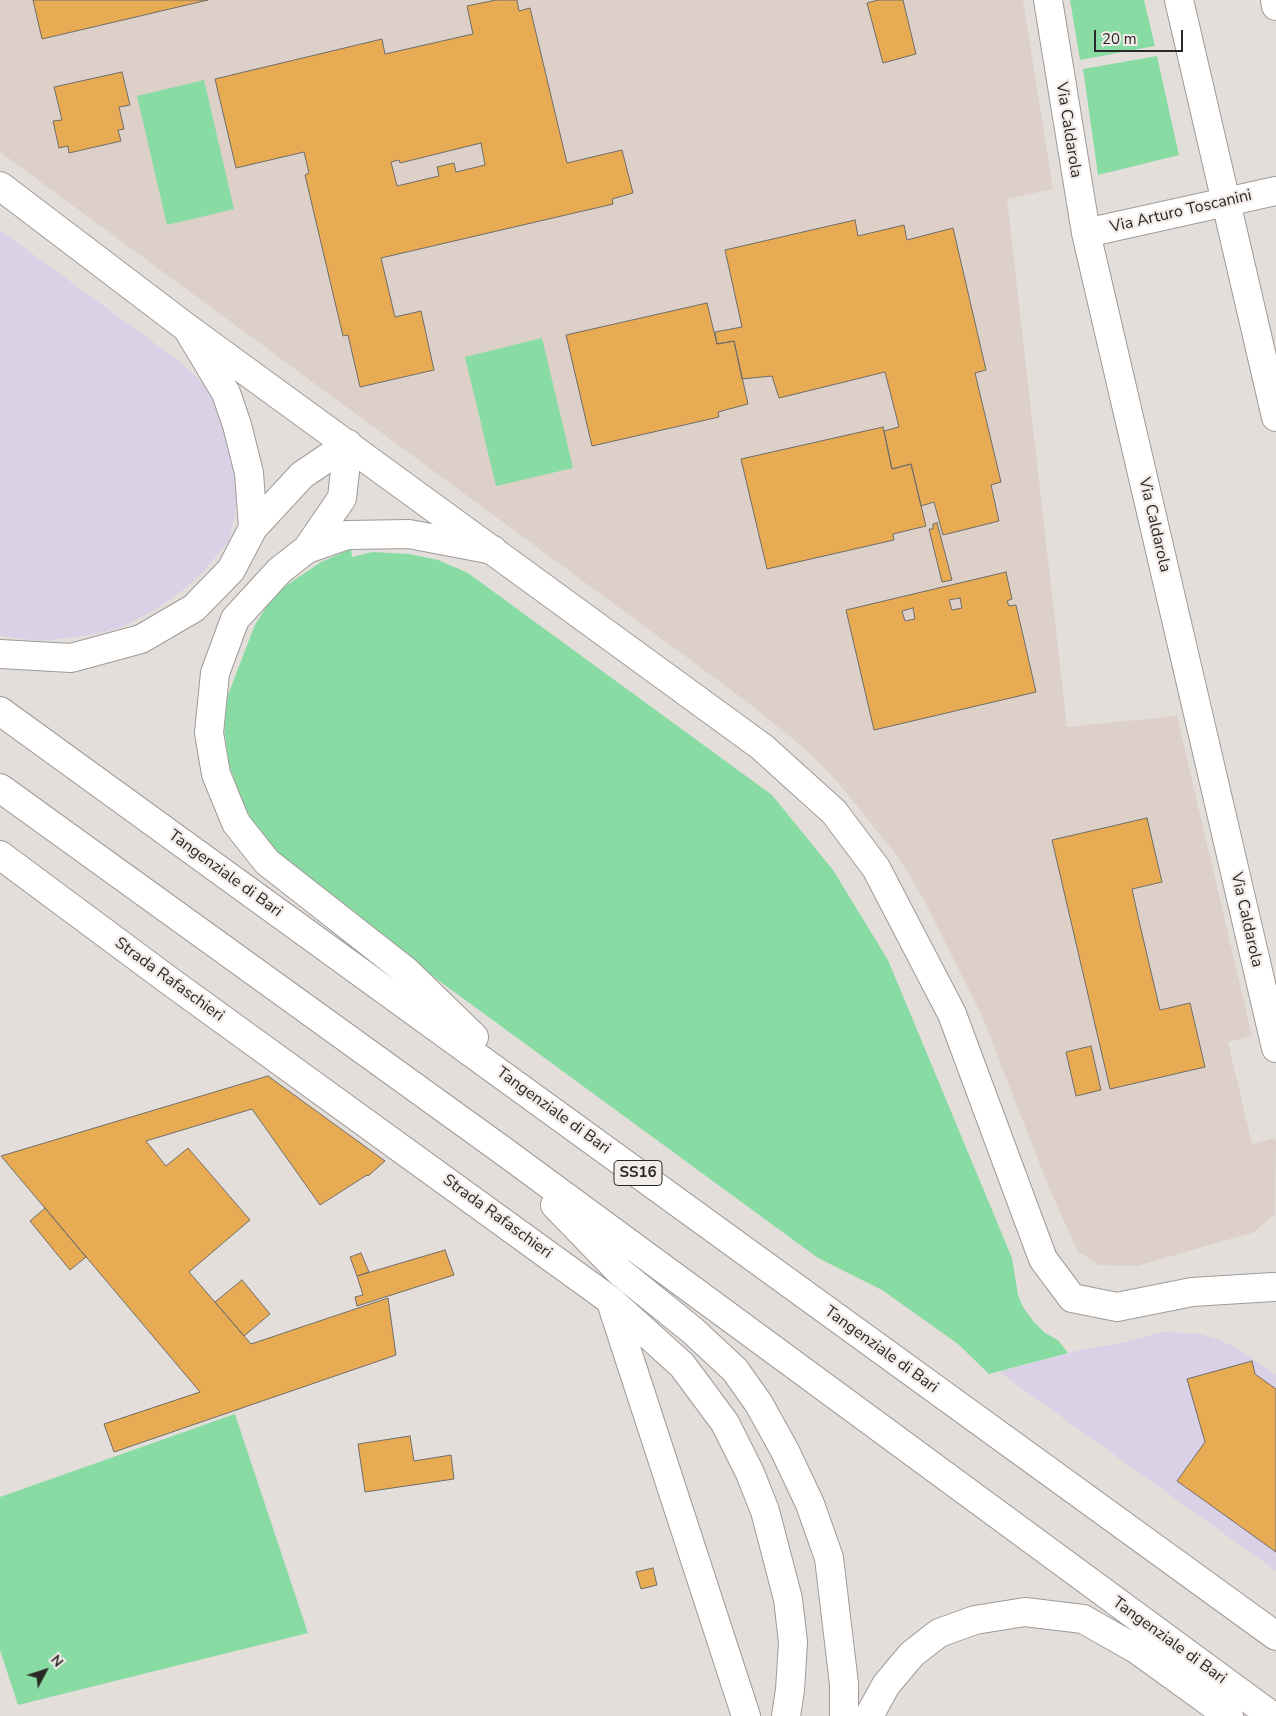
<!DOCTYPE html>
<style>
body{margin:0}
#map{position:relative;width:1276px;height:1716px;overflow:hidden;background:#e4dedb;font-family:"Nunito Sans",sans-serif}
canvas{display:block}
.north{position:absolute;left:20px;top:1646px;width:50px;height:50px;-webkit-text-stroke:4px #f2ebe8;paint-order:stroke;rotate:50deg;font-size:14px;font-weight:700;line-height:20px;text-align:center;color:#2a2827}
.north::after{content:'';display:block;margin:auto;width:18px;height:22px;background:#2a2827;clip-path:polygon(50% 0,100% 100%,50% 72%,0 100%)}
.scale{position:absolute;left:1094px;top:30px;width:89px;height:22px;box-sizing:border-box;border:2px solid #2a2827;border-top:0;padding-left:6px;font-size:15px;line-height:18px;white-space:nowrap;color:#2a2827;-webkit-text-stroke:4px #f2ebe8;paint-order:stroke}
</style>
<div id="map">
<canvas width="1276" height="1716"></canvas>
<div class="north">N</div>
<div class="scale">20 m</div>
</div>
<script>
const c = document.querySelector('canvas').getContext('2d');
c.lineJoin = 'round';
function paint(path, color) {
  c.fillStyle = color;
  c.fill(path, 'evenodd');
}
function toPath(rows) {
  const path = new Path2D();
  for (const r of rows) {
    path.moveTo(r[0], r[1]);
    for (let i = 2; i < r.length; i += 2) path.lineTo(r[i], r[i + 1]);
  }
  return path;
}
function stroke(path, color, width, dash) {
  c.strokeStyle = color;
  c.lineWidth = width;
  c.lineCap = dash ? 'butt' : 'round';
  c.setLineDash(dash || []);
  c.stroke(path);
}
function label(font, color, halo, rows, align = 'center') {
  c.font = font + ' "Nunito Sans",sans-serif';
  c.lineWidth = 4.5;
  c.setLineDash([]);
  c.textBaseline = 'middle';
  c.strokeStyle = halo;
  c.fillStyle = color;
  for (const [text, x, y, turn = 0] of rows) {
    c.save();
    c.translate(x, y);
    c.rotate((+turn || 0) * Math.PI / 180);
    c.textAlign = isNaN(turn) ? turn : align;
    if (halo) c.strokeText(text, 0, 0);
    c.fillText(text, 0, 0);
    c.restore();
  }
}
paint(toPath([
 [0,230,179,361,198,378,212,397,231,441,238,488,235,515,229,541,204,571,186,588,159,607,122,627,93,635,40,641,0,636],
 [1161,1332,1201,1334,1222,1341,1239,1349,1276,1375,1276,1571,999,1372,1084,1349,1127,1342]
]), '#dbd1e6');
paint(toPath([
 [0,0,1023,0,1053,189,1007,199,1067,727,1177,716,1252,1036,1228,1042,1252,1144,1275,1138,1276,1142,1275,1214,1254,1232,1137,1266,1100,1265,1078,1252,1049,1188,982,1016,923,898,898,857,836,780,804,748,746,701,0,152]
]), '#dcd0c9');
paint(toPath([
 [1070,0,1144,0,1155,46,1080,60],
 [1157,56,1179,155,1098,175,1083,69],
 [204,80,234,209,167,225,137,96],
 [542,338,573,468,496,486,465,357],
 [351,549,352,557,372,552,409,554,438,560,468,573,772,795,833,870,888,960,1012,1258,1018,1295,1023,1307,1034,1322,1045,1333,1058,1340,1068,1353,989,1374,958,1344,882,1290,818,1258,304,882,276,854,256,828,240,797,229,764,224,728,228,695,254,627,274,594,321,562],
 [235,1414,308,1633,18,1705,0,1650,0,1497]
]), '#88dca3');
const building = toPath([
 [33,0,208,0,42,39,33,0],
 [496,0,517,0,519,11,530,8,567,163,622,150,633,193,612,199,613,204,381,258,395,317,421,311,434,370,360,387,348,335,343,336,305,175,309,173,304,152,236,168,215,79,382,39,385,54,473,34,467,6,496,0],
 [481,143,485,165,456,172,454,163,437,167,439,176,397,186,391,162,399,160,400,163,481,143],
 [878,0,903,0,916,54,883,63,867,3,878,0],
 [122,72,130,105,119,107,124,129,118,130,121,141,69,153,68,146,59,148,53,121,62,120,54,87,122,72],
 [855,220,858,236,904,225,907,240,953,228,986,370,975,373,1001,482,991,485,999,521,943,535,934,502,921,506,911,464,892,469,884,431,899,427,885,372,779,398,772,376,742,379,734,341,717,344,715,332,742,327,725,250,855,220],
 [707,303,717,344,734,341,748,404,718,412,719,417,592,446,566,335,707,303],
 [883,427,892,469,911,464,926,526,893,534,894,540,767,569,741,459,883,427],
 [937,523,952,580,942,582,929,529,933,529,933,524,937,523],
 [1006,572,1012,599,1007,601,1009,606,1016,605,1036,692,874,730,846,610,1006,572],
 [960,598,962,608,952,610,949,600,960,598],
 [913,608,915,619,905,621,902,611,913,608],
 [1147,818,1162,882,1132,889,1139,921,1160,1010,1190,1003,1205,1067,1110,1089,1052,840,1147,818],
 [1091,1046,1101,1090,1076,1096,1066,1052,1091,1046],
 [268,1076,385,1161,368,1176,367,1175,320,1205,252,1109,146,1141,166,1166,188,1148,250,1220,189,1272,251,1344,388,1298,396,1355,114,1452,104,1424,200,1392,1,1156,268,1076],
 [45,1208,86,1257,70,1270,30,1221,45,1208],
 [445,1250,454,1275,357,1306,355,1297,363,1295,357,1276,445,1250],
 [361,1253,369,1272,357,1276,350,1257,361,1253],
 [242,1280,270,1314,244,1336,215,1302,242,1280],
 [1252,1361,1255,1374,1276,1389,1276,1552,1177,1481,1205,1442,1187,1379,1252,1361],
 [410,1436,414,1461,451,1455,454,1479,365,1492,358,1444,410,1436],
 [653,1568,657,1585,641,1589,636,1572,653,1568]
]);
paint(building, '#e7ab54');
stroke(building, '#706d69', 1);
const minor = toPath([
 [1048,0,1086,233,1276,1048],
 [1179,0,1276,417],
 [1275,0,1276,6],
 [0,186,187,328,762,747,834,812,876,868,952,1014,1043,1259,1072,1298,1117,1307,1192,1292,1273,1287],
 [1086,233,1276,191],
 [0,855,171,982,610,1300,682,1365,725,1423,750,1473,765,1511,788,1599,793,1642,790,1690,786,1716],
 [611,1302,746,1716]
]);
const highway = toPath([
 [253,528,302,475,348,444],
 [307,549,342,498,348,444],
 [0,654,71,658,141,639,194,608,231,570,253,528,249,473,237,425,226,393,187,328],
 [0,711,1276,1636],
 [0,788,502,1150,1272,1716],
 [474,1037,406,971,267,862,236,823,216,774,209,733,215,673,235,619,280,570,307,549,347,535,409,534,493,550],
 [555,1205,620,1272,692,1330,735,1370,759,1404,785,1451,810,1504,829,1558,844,1684,844,1716],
 [869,1716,886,1685,912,1654,939,1633,975,1620,1025,1612,1083,1619,1136,1649,1229,1716]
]);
stroke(minor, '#9f9a97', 30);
stroke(highway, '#9f9a97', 30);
stroke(minor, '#fff', 28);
stroke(highway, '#fff', 28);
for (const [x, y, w] of [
 [638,1173,48]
]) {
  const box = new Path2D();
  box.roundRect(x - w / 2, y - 12.5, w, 25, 4);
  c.fillStyle = '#f2ebe8';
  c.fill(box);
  stroke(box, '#2a2827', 1);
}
label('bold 15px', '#2a2827', null, [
 ["SS16",638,1173]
]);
label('16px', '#2a2827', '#f2ebe8', [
 ["Via Caldarola",1068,130,81],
 ["Via Arturo Toscanini",1181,212,-13],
 ["Via Caldarola",1154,525,77],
 ["Tangenziale di Bari",225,874,36],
 ["Via Caldarola",1246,920,77],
 ["Strada Rafaschieri",169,980,36],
 ["Tangenziale di Bari",553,1111,36],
 ["Strada Rafaschieri",497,1217,36],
 ["Tangenziale di Bari",881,1350,36],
 ["Tangenziale di Bari",1169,1641,36]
]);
</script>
